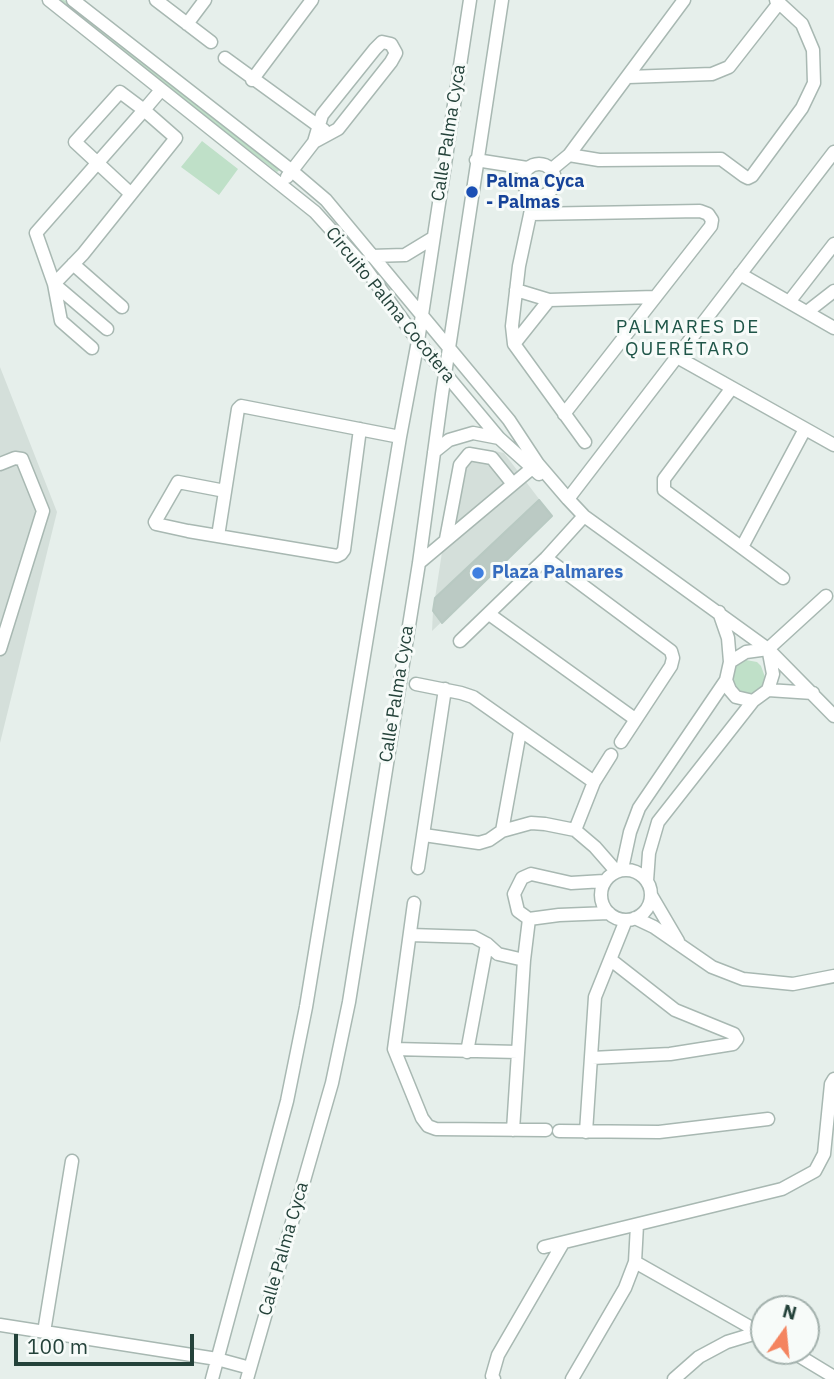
<!DOCTYPE html>
<meta charset="utf-8">
<style>
body{margin:0}
#map{position:relative;width:834px;height:1379px;overflow:hidden;background:#e6efeb;font-family:"IBM Plex Sans",sans-serif}
canvas{display:block}
.north{position:absolute;left:750px;top:1295px;width:70px;height:70px;box-sizing:border-box;background:#f7fbf9;border:2px solid #a3b1ad;border-radius:50%;rotate:15deg;font-size:19px;font-weight:700;line-height:28px;text-align:center;color:#24423a}
.north::after{content:'';display:block;margin:auto;width:24px;height:32px;background:#f4845f;clip-path:polygon(50% 0,100% 100%,50% 72%,0 100%)}
.scale{position:absolute;left:14px;top:1334px;width:180px;height:32px;box-sizing:border-box;border:4px solid #24423a;border-top:0;padding-left:9px;font-size:21px;line-height:24px;white-space:nowrap;color:#24423a;-webkit-text-stroke:5px #f7fbf9;paint-order:stroke}
</style>
<div id="map">
<canvas width="834" height="1379"></canvas>
<div class="north">N</div>
<div class="scale">100 m</div>
</div>
<script>
const c = document.querySelector('canvas').getContext('2d');
c.lineJoin = 'round';
function paint(path, color) {
  c.fillStyle = color;
  c.fill(path, 'evenodd');
}
function toPath(rows) {
  const path = new Path2D();
  for (const r of rows) {
    if (r.length === 3) {
      path.moveTo(r[0] + r[2], r[1]);
      path.arc(r[0], r[1], r[2], 0, 2 * Math.PI);
      continue;
    }
    path.moveTo(r[0], r[1]);
    for (let i = 2; i < r.length; i += 2) path.lineTo(r[i], r[i + 1]);
  }
  return path;
}
function stroke(path, color, width, dash) {
  c.strokeStyle = color;
  c.lineWidth = width;
  c.lineCap = dash ? 'butt' : 'round';
  c.setLineDash(dash || []);
  c.stroke(path);
}
function label(font, color, halo, rows, align = 'center') {
  c.font = font + ' "IBM Plex Sans",sans-serif';
  c.lineWidth = 6;
  c.setLineDash([]);
  c.textBaseline = 'middle';
  c.strokeStyle = halo;
  c.fillStyle = color;
  for (const [text, x, y, turn = 0] of rows) {
    c.save();
    c.translate(x, y);
    c.rotate((+turn || 0) * Math.PI / 180);
    c.textAlign = isNaN(turn) ? turn : align;
    if (halo) c.strokeText(text, 0, 0);
    c.fillText(text, 0, 0);
    c.restore();
  }
}
paint(toPath([
 [0,367,57,512,0,743],
 [477,450,490,450,504,453,552,516,432,631,433,611,453,480]
]), '#d4dfda');
paint(toPath([
 [55,0,64,0,282,168,277,172],
 [202,141,238,169,219,195,181,167],
 [746,660,757,662,761,666,765,677,761,688,751,695,739,694,731,679,733,669,736,664]
]), '#bfe0c8');
const building = toPath([
 [539,500,552,516,442,623,433,611,435,598,539,500]
]);
paint(building, '#bbcac4');
stroke(building, '#b8c9c2', 2);
const minor = toPath([
 [49,0,315,212,363,265,418,341,499,438,539,474],
 [73,0,292,171,326,200,509,420,538,464,568,499,584,516,768,649,834,716],
 [156,0,211,42],
 [187,24,205,0],
 [225,58,324,130],
 [628,77,712,74,729,67,779,3],
 [252,80,312,0],
 [144,110,176,138,83,254,54,284,36,233,144,110],
 [569,155,599,160,721,159,744,176,748,178,752,176,802,108,814,83,813,50,802,24,776,0],
 [476,160,527,168],
 [539,180,16],
 [552,169,569,155,684,0],
 [287,177,314,142,322,115,375,49,382,42,391,44,396,53,391,62,338,129,314,142],
 [131,194,75,142,120,92,144,110,161,90],
 [534,196,519,266,512,326,514,344,585,442],
 [530,214,700,211,708,214,712,220,711,226,564,414],
 [371,256,405,255,433,238],
 [73,264,122,307],
 [740,274,834,328],
 [516,290,549,300,655,297],
 [789,302,834,244],
 [807,312,834,291],
 [514,344,549,300],
 [92,348,61,321,54,284,107,329],
 [677,357,834,445],
 [731,389,664,479,664,490,783,578],
 [434,452,449,440,473,433,499,438],
 [0,464,15,458,22,459,43,511,0,649],
 [225,491,178,482,155,522,156,524,188,531,337,556,341,554,344,550,360,429],
 [568,499,834,152],
 [218,536,238,409,241,406,400,437],
 [446,539,460,465,469,454,492,458,513,484],
 [742,547,805,429],
 [546,558,671,651,673,658,671,666,621,742],
 [419,563,537,464],
 [489,614,635,719],
 [460,641,546,558,584,516],
 [768,649,826,596],
 [730,662,746,652,768,649],
 [726,680,730,690,736,697,753,701],
 [416,684,461,693,473,697,594,782],
 [768,690,773,674,769,653],
 [575,830,594,782,611,755],
 [502,831,520,732],
 [424,835,479,843,489,840,502,831,531,823,545,824,575,830,595,847,616,871],
 [418,868,445,689],
 [622,869,630,832,639,808,726,680,730,662,728,638,719,612],
 [626,895,25],
 [604,881,571,883,531,874,522,878,514,894,518,911,529,919,559,915,609,913],
 [647,881,649,853,658,822,753,701,768,690,813,693],
 [651,895,678,941],
 [414,903,394,1049,422,1118,428,1126,436,1129,546,1130],
 [635,918,654,927,712,967,743,979,793,984,834,976],
 [410,935,474,937,487,944,498,954,524,960],
 [394,1049,518,1052],
 [467,1052,487,944],
 [592,1058,670,1054,733,1044,737,1039,734,1034,675,1010,611,960],
 [513,1130,524,960,529,919],
 [559,1131,659,1132,768,1119],
 [586,1132,595,997,626,920],
 [544,1247,782,1189,815,1171,824,1154,831,1084,834,1079],
 [635,1262,764,1335],
 [0,1325,217,1359,250,1368],
 [44,1332,72,1161],
 [791,1351,834,1377],
 [212,1379,287,1101,306,1007,400,437,418,341,470,0],
 [247,1379,332,1083,349,1002,419,563,442,394,502,0],
 [494,1379,492,1376,498,1355,563,1243],
 [572,1379,625,1288,635,1262,637,1225],
 [674,1379,699,1357,727,1342,760,1332]
]);
stroke(minor, '#a8b8b2', 15);
stroke(minor, '#fff', 12);
for (const [x, y, r, color] of [
 [472,192,7,"#1a4fb4"],
 [478,573,7,"#3f7fe0"]
]) {
  const dot = new Path2D();
  dot.arc(x, y, r, 0, 2 * Math.PI);
  c.fillStyle = color;
  c.fill(dot);
  stroke(dot, '#f7fbf9', 2.5);
}
label('18px', '#24423a', '#f7fbf9', [
 ["Calle Palma Cyca",449,133,-81],
 ["Circuito Palma Cocotera",390,305,51],
 ["Calle Palma Cyca",397,694,-81],
 ["Calle Palma Cyca",284,1249,-74]
]);
label('bold 18px', '#164399', '#f7fbf9', [
 ["Palma Cyca",486,182],
 ["- Palmas",486,203]
], 'left');
label('bold 18px', '#366cbe', '#f7fbf9', [
 ["Plaza Palmares",492,573]
], 'left');
c.letterSpacing = '2px';
label('19px', '#1f5548', '#f7fbf9', [
 ["PALMARES DE",688,328],
 ["QUERÉTARO",688,350]
]);
c.letterSpacing = '0px';
</script>
